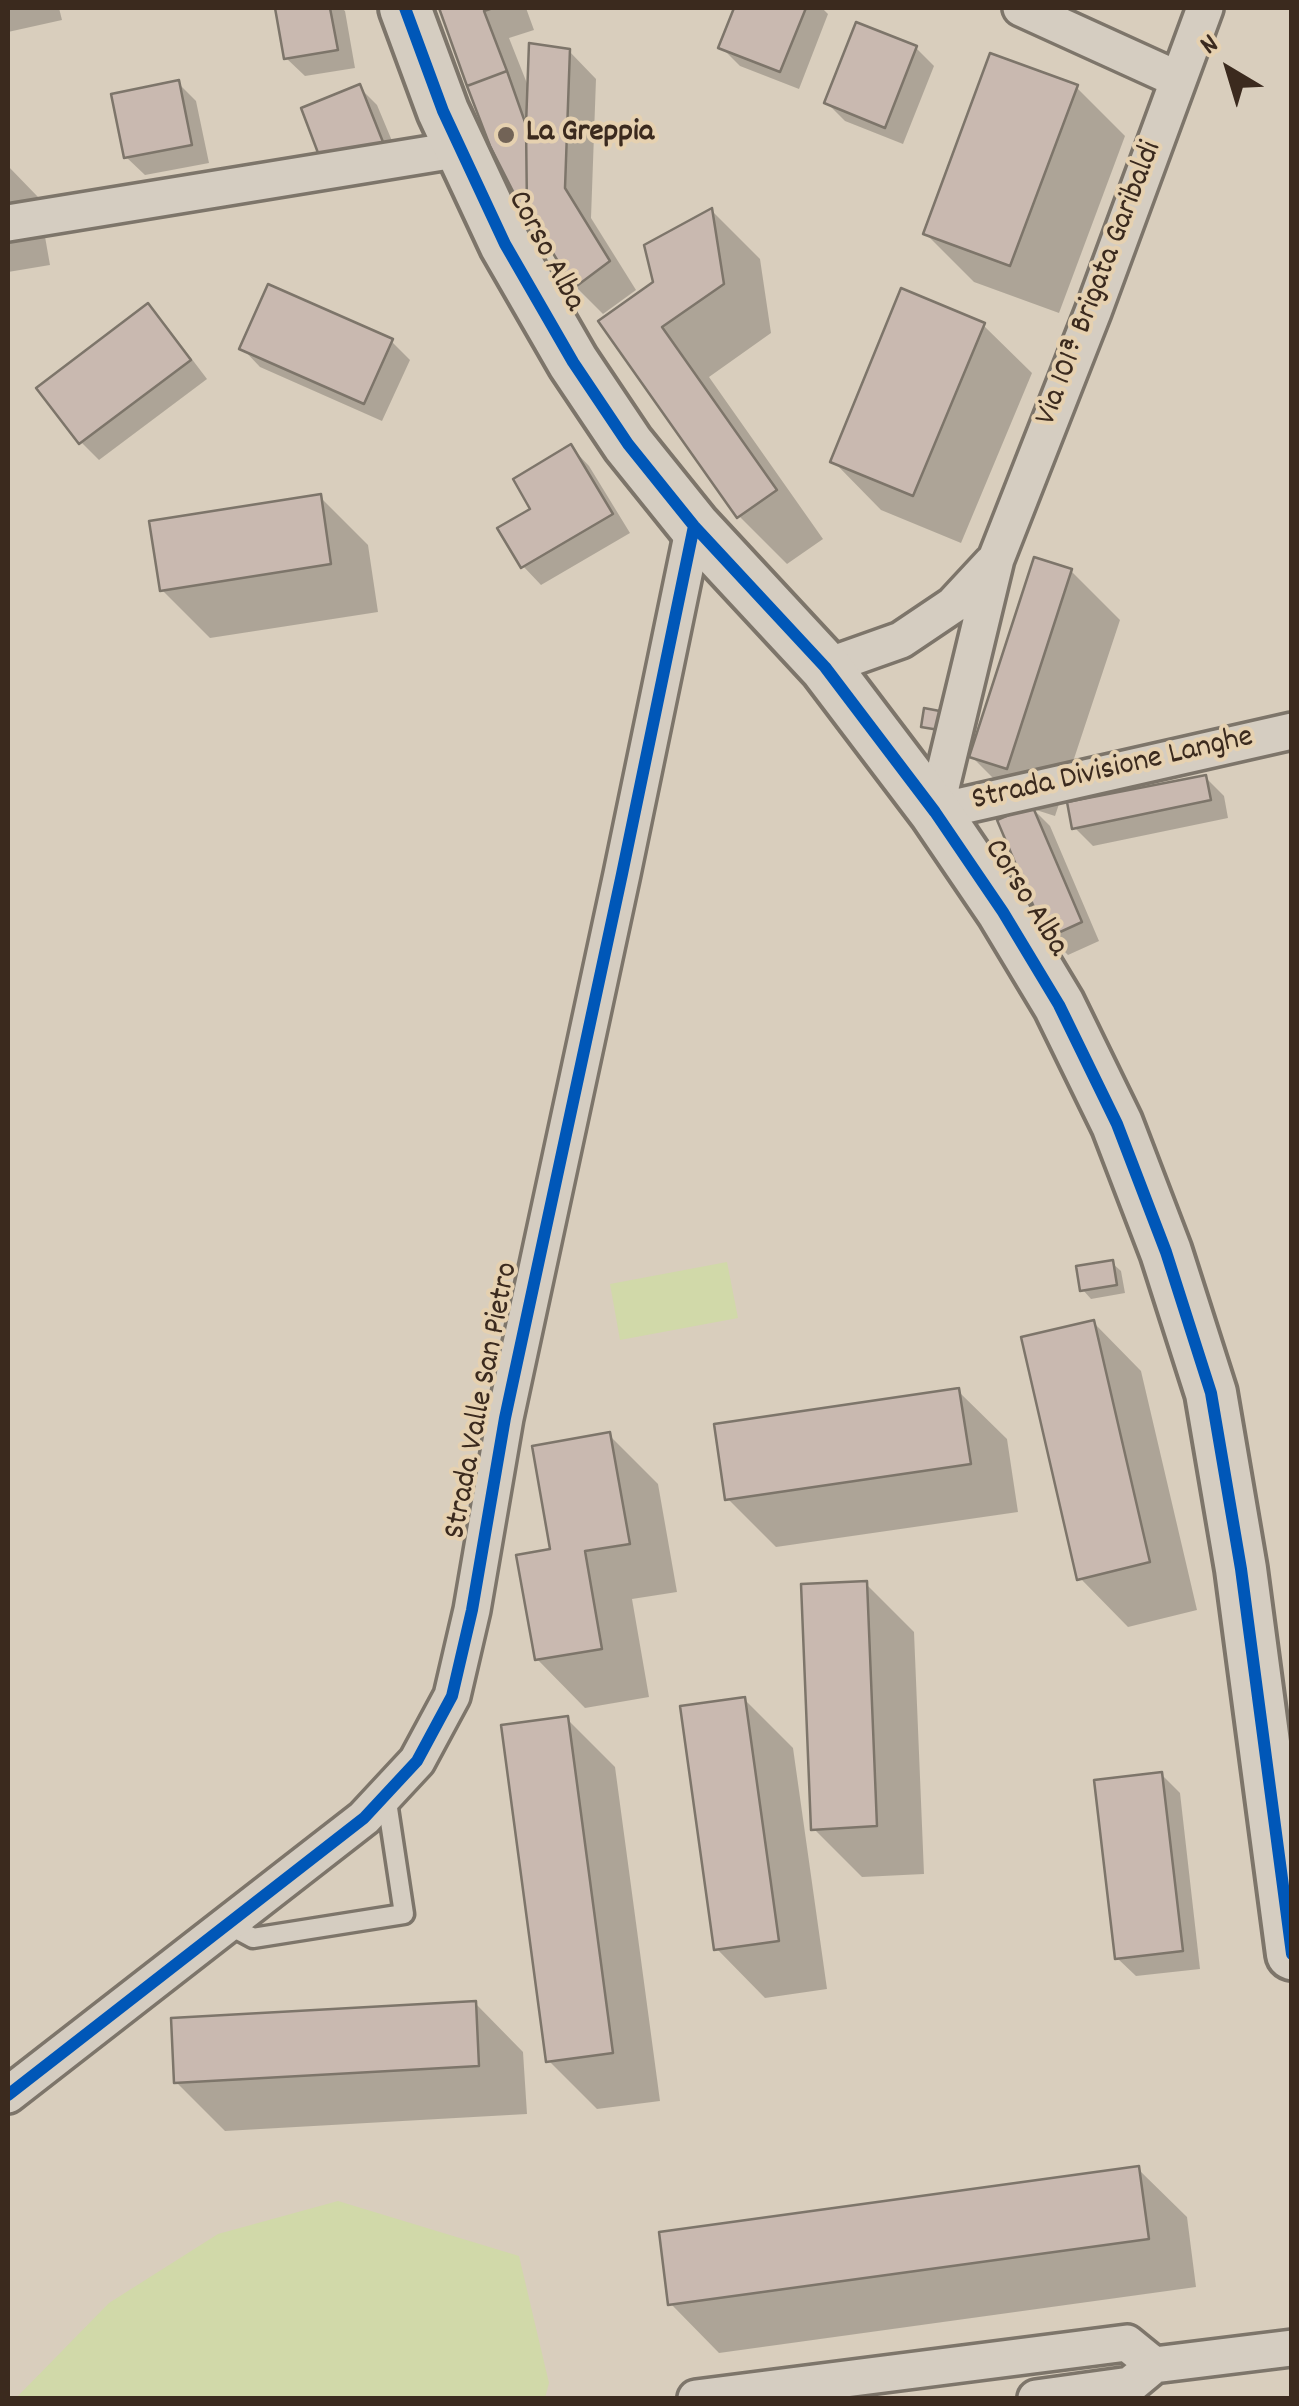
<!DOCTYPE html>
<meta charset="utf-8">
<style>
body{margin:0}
#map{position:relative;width:1299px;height:2406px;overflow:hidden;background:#d9cebd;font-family:Dekko,sans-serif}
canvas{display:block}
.frame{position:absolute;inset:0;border:10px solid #3b2a1e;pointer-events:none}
.north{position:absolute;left:1179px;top:20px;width:100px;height:100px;-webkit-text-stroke:8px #e6d1b0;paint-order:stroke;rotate:322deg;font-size:28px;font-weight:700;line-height:40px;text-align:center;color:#3b2a1e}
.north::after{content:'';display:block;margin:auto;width:35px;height:45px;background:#3b2a1e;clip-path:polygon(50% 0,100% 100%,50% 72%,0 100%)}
</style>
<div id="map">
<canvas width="1299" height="2406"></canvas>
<div class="frame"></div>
<div class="north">N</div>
</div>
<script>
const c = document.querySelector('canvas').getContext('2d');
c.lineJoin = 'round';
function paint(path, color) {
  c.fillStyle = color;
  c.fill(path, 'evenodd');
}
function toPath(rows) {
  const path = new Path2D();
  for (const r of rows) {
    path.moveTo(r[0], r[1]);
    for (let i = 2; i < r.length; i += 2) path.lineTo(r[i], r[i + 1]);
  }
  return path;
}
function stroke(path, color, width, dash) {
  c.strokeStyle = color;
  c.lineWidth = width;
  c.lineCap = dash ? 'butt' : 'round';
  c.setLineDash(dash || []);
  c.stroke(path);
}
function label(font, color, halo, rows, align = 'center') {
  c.font = font + ' Dekko,sans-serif';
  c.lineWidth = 8;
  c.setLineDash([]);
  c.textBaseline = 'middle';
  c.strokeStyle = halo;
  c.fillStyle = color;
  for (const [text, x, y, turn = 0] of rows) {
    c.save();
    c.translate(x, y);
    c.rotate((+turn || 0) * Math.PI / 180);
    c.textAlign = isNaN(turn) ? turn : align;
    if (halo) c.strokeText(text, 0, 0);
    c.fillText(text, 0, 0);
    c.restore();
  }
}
paint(toPath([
 [727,1262,738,1318,620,1340,610,1284],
 [338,2201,519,2256,549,2383,545,2398,16,2398,109,2303,218,2234]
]), '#d1d9a9');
paint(toPath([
 [8,8,59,8,62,20,8,32],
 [277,8,341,8,345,11,355,68,305,76,286,58],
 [442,8,526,8,534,30,509,38,530,91,569,51,596,79,591,218,636,290,603,314,576,287,537,222,525,210,469,86],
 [737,8,822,8,828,14,799,89,740,66,721,47],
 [916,48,934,66,903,144,845,121,827,103],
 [178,83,196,101,209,163,145,175,126,157],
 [359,87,377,105,400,160,344,183],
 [1077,88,1125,136,1059,313,974,282,925,233],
 [8,166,38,197,50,265,8,272],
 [712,211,760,259,771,333,709,377,823,539,787,564,739,516,602,321,656,283],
 [148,306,166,325,207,379,99,460,81,442],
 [983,325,1032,373,961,543,881,510,833,461],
 [391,341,410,360,382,421,260,367,242,348],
 [571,447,589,466,630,533,541,585,523,566,534,510],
 [320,497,368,545,378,612,210,638,162,590],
 [1071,571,1120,620,1055,816,1033,809,1050,826,1099,941,1068,955,1049,936,1030,808,1020,805,972,757],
 [1205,777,1224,796,1228,818,1093,846,1075,828],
 [1112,1263,1121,1271,1125,1293,1091,1299,1083,1290],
 [1093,1322,1141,1371,1197,1610,1128,1627,1080,1578],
 [958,1391,1007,1439,1018,1512,776,1547,728,1499],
 [609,1435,658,1484,677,1592,632,1599,649,1697,585,1708,537,1659,553,1551],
 [866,1584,914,1632,924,1874,862,1877,813,1828],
 [744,1699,793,1748,827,1989,765,1998,717,1949],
 [567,1719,615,1767,660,2101,597,2109,549,2061],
 [1161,1774,1180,1793,1200,1969,1136,1976,1117,1958],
 [475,2003,523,2052,527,2114,225,2131,176,2082],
 [1138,2169,1187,2217,1196,2287,719,2353,671,2304]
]), '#0003');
const building = toPath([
 [275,8,330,8,338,50,284,59,275,8],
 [439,8,493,8,484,11,507,71,467,86,439,8],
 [734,8,806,8,780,72,718,48,734,8],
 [856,22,917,46,885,128,824,103,856,22],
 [529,43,570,49,565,188,610,261,574,288,527,210,526,125,529,43],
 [990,53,1078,85,1010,266,923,234,990,53],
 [507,71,526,125,527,210,523,211,490,146,467,86,507,71],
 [179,80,192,145,124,158,111,94,179,80],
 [360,84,383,142,323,166,301,108,360,84],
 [712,208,724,284,662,327,777,490,737,518,598,321,653,282,644,245,712,208],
 [268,284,393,339,364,404,239,349,268,284],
 [901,288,985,323,913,496,830,462,901,288],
 [148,303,191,360,79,444,36,388,148,303],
 [571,444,613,514,521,568,497,528,530,509,513,479,571,444],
 [321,494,331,564,160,591,149,521,321,494],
 [1034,557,1072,569,1007,769,969,757,1034,557],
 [924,708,945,712,939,730,921,727,924,708],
 [1206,775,1211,800,1072,829,1067,802,1206,775],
 [1032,805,1082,922,1047,938,997,820,1032,805],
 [1113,1260,1117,1285,1080,1291,1076,1266,1113,1260],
 [1094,1320,1150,1562,1077,1580,1021,1337,1094,1320],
 [959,1388,971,1464,725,1500,714,1424,959,1388],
 [610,1432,630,1544,585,1551,602,1649,535,1660,516,1555,550,1549,532,1446,610,1432],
 [867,1581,877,1826,811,1830,801,1584,867,1581],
 [745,1697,779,1941,714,1950,680,1706,745,1697],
 [568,1716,613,2053,546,2062,501,1725,568,1716],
 [1162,1772,1183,1951,1115,1959,1094,1780,1162,1772],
 [476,2001,479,2066,174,2083,171,2018,476,2001],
 [1139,2166,1149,2239,668,2305,659,2232,1139,2166]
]);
paint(building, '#c9b9b0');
stroke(building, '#7d756a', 2.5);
const lane = toPath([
 [227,1924,253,1938,404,1914,386,1795]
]);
const street = toPath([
 [1021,8,1177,79],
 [1205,8,1093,312,996,559,935,812,1292,731],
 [8,223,461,149],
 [825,667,901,640,953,605,992,563],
 [8,2095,364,1818,417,1761,452,1696,472,1610,505,1418,622,874,694,526],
 [696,2398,1127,2343,1154,2365],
 [1036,2398,1130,2385,1154,2365,1292,2348]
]);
const secondary = toPath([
 [405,8,443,111,505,244,573,362,628,444,694,526,825,667,935,812,1003,912,1059,1005,1117,1124,1166,1252,1211,1393,1241,1569,1292,1954]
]);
stroke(lane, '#7d756a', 25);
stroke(street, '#7d756a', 42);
stroke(secondary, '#7d756a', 58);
stroke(lane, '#d5cdc1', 18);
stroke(street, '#d5cdc1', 35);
stroke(secondary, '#d5cdc1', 50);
stroke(toPath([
 [405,8,443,111,505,244,573,362,628,444,694,526,825,667,935,812,1003,912,1059,1005,1117,1124,1166,1252,1211,1393,1241,1569,1292,1954],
 [8,2095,364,1818,417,1761,452,1696,472,1610,505,1418,622,874,694,526]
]), '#0057b8', 12);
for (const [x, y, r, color] of [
 [506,135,10,"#726356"]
]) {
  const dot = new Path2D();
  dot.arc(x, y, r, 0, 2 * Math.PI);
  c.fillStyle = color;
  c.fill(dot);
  stroke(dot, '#e6d1b0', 4);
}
label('bold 32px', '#3b2a1e', '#e6d1b0', [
 ["La Greppia",526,135]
], 'left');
label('32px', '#3b2a1e', '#e6d1b0', [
 ["Corso Alba",544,252,62],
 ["Via 101ª Brigata Garibaldi",1101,284,-69],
 ["Strada Divisione Langhe",1113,771,-13],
 ["Corso Alba",1024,899,58],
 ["Strada Valle San Pietro",484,1401,-79]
]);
</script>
